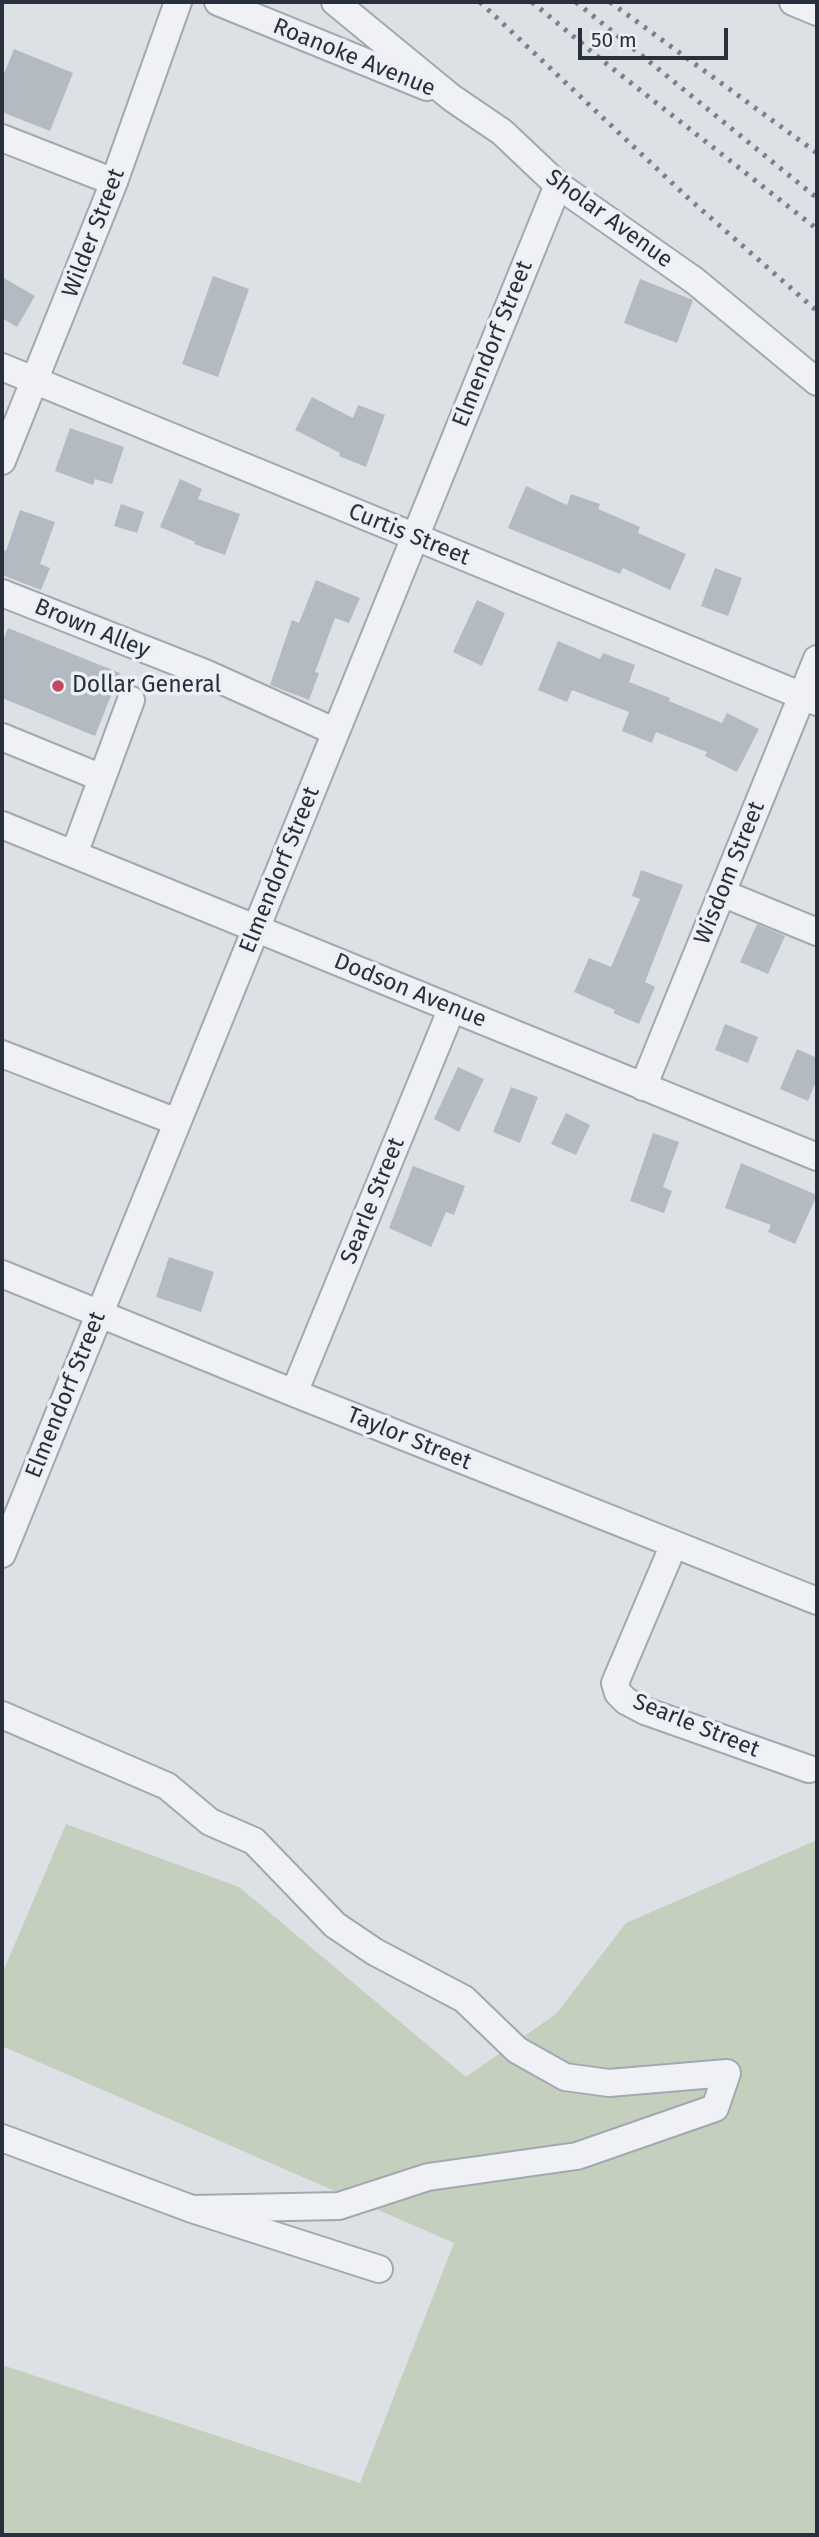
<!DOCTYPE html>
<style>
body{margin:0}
#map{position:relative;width:819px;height:2537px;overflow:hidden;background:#dde1e6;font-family:"Fira Sans",sans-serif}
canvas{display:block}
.frame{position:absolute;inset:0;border:4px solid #27303c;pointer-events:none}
.scale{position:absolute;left:578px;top:28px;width:150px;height:32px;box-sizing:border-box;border:4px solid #27303c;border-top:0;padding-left:9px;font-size:21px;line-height:24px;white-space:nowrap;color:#27303c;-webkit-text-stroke:5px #ecf0f4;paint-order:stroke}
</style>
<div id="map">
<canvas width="819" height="2537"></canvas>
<div class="frame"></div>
<div class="scale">50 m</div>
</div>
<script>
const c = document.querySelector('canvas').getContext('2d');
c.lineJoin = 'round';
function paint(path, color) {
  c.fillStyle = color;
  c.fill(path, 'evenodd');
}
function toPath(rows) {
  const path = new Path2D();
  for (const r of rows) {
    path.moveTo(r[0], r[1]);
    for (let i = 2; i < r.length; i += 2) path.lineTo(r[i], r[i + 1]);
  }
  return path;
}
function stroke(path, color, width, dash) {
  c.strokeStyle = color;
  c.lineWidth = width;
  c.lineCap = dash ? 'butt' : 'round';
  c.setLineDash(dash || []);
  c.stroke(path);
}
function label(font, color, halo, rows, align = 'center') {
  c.font = font + ' "Fira Sans",sans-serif';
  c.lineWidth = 7;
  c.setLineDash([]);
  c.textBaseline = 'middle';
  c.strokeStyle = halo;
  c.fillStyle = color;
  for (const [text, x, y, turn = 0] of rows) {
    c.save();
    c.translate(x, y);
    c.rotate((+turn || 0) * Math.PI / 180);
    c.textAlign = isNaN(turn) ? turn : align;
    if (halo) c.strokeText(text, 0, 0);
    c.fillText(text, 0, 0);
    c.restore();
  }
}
paint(toPath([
 [66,1824,239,1887,466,2077,556,2014,626,1923,817,1840,817,2535,2,2535,2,2365,360,2483,454,2243,2,2046,2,1974]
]), '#c4cfbe');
paint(toPath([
 [14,49,73,73,50,131,2,112,2,79],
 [213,276,249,289,218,377,182,364],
 [2,277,35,296,17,327,2,318],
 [640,279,693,300,677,343,624,323],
 [312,397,353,418,358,405,385,415,366,467,339,456,340,453,295,430],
 [70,428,124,447,112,484,95,479,93,485,55,471],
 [180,479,202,489,198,499,240,514,225,555,194,544,195,542,160,527],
 [526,486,567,505,571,494,600,504,598,509,640,527,638,533,686,554,670,590,623,568,620,574,508,528],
 [121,504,144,512,137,533,114,526],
 [20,510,55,522,40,564,50,568,41,590,2,575,2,549,6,551],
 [715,568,742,578,728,616,701,606],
 [316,580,360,598,349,623,335,618,315,672,319,673,309,700,270,685,292,620,299,623],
 [477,600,505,613,482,666,453,652],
 [8,628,120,673,95,736,2,698,2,643],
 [558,641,600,659,603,653,635,665,629,682,670,698,669,701,722,723,727,713,759,729,737,772,705,756,707,752,656,732,652,743,622,731,629,712,572,690,567,702,538,690],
 [641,870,683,885,645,982,655,987,639,1024,613,1013,615,1010,574,992,589,958,611,967,640,899,632,896],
 [757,924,785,936,768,974,740,962],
 [725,1024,758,1037,748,1063,715,1050],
 [797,1049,817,1058,817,1079,808,1101,780,1089],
 [458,1067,484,1079,459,1132,434,1119],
 [511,1087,538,1097,520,1143,493,1132],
 [566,1113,590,1125,576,1155,551,1144],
 [653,1133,679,1142,663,1187,672,1191,664,1213,630,1201],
 [741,1163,817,1195,795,1244,768,1232,771,1225,725,1208],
 [413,1166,465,1186,454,1215,446,1212,431,1247,389,1228],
 [169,1257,214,1272,201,1312,156,1297]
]), '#b4bac2');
const minor = toPath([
 [218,2,427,87],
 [335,2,452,98,502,132,558,185,695,281,817,382],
 [793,2,817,12],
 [2,138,114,182],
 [2,367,817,702],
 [2,461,114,182,178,2],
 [2,593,205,673,336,732],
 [2,737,102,778],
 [2,825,817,1157],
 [74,854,131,700],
 [722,893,817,932],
 [2,1054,177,1122],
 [643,1087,817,659],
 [2,1274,294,1393,817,1601],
 [294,1393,452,1008],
 [674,1544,615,1683,618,1693,626,1701,645,1711,809,1769],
 [2,1554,558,185],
 [2,1715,167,1786,210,1822,254,1841,335,1925,375,1952,464,1999,517,2050,565,2077,609,2083,727,2073,715,2108,577,2156,428,2177,339,2206,192,2209],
 [2,2138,192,2209,379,2269]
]);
stroke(minor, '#a3a8b0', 30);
stroke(minor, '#eff1f5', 26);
stroke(toPath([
 [480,2,687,197,817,311],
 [532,2,603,61,817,229],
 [576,2,817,198],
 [610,2,817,153]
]), '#77818f', 5, [3.5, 7]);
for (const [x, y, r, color] of [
 [58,686,7,"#c64661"]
]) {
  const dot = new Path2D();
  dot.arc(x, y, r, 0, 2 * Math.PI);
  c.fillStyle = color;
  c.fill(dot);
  stroke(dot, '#ecf0f4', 2.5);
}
label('23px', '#27303c', '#ecf0f4', [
 ["Roanoke Avenue",354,58,22],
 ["Sholar Avenue",609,219,36],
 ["Wilder Street",94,233,-69],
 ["Elmendorf Street",493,344,-68],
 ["Curtis Street",409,535,22],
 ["Brown Alley",92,629,22],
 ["Elmendorf Street",280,870,-68],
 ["Wisdom Street",730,873,-68],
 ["Dodson Avenue",410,991,22],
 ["Searle Street",373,1201,-68],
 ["Elmendorf Street",66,1395,-68],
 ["Taylor Street",409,1439,22],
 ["Searle Street",696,1726,22]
]);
label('23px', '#27303c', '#ecf0f4', [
 ["Dollar General",72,686]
], 'left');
</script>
